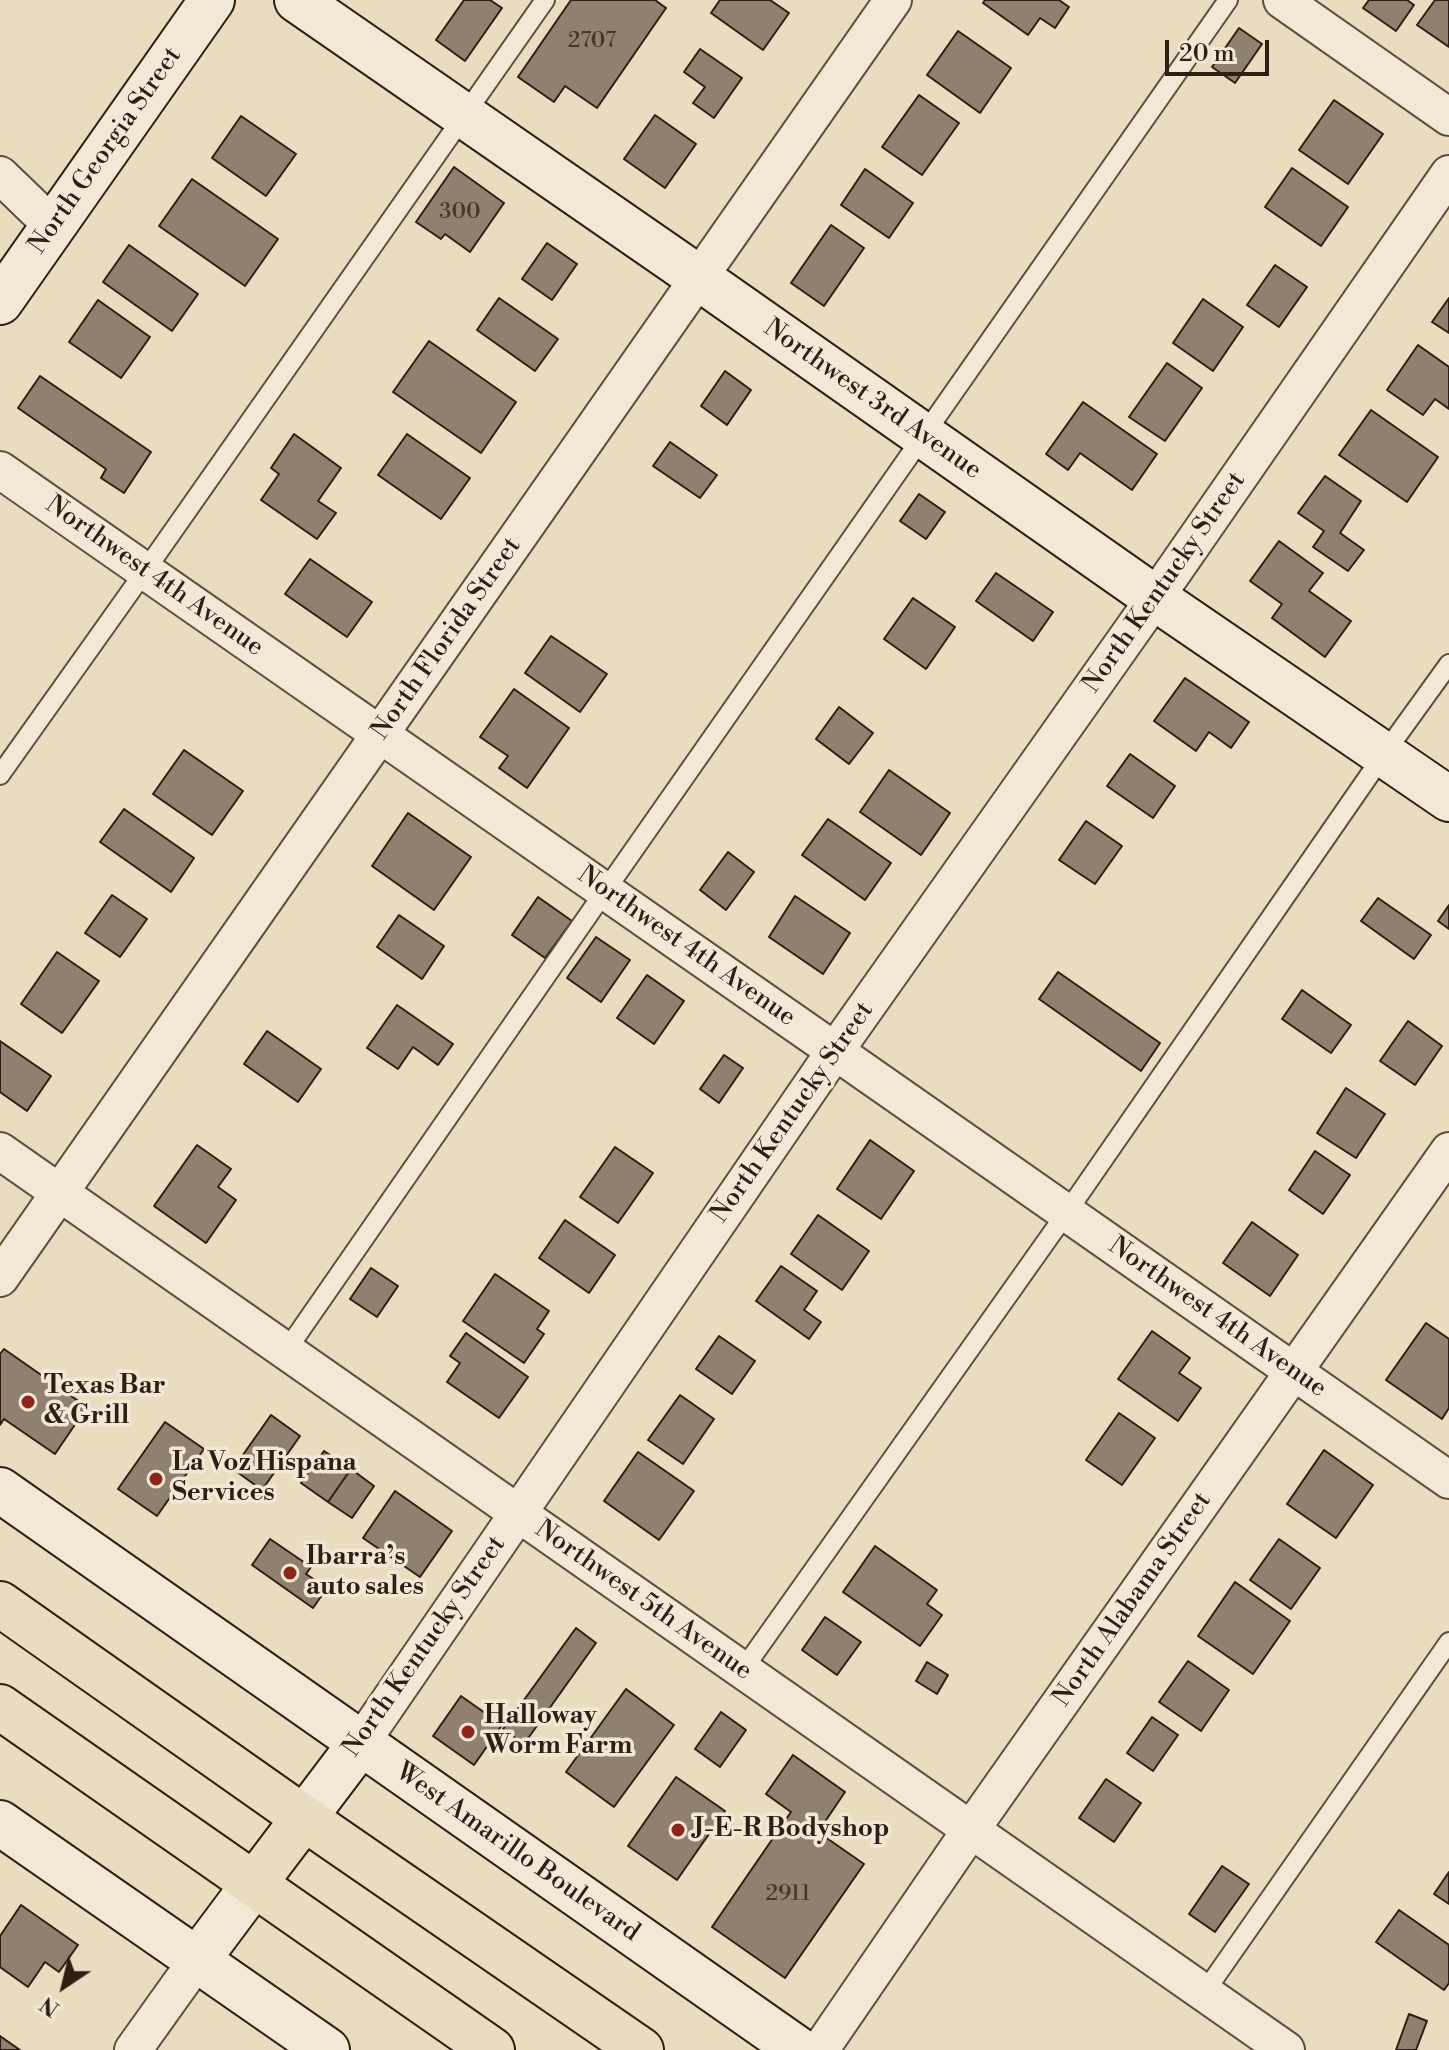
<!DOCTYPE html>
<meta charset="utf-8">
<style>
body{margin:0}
#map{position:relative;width:1449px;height:2050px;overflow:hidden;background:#e9dcbf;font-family:"Libre Bodoni",serif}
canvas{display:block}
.north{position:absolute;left:24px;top:1946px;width:80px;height:80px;-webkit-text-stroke:6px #f1e8d5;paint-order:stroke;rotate:215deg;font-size:22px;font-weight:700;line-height:32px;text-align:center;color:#2e1e14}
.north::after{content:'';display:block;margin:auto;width:28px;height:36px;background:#2e1e14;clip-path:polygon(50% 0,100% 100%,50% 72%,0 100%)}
.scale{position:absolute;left:1165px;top:40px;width:104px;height:36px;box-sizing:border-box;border:4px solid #2e1e14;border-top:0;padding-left:10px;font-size:24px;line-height:28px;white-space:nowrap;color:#2e1e14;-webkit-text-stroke:6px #f1e8d5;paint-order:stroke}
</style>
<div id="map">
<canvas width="1449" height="2050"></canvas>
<div class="north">N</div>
<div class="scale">20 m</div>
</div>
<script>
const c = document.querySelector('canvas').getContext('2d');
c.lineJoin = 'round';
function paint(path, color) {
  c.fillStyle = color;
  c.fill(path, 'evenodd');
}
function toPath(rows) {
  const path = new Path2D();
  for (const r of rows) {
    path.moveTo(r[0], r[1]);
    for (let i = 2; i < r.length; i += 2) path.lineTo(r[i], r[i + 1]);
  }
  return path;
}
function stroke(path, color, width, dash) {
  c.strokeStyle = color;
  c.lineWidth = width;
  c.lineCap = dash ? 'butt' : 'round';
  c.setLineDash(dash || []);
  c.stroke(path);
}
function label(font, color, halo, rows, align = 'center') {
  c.font = font + ' "Libre Bodoni",serif';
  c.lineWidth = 7;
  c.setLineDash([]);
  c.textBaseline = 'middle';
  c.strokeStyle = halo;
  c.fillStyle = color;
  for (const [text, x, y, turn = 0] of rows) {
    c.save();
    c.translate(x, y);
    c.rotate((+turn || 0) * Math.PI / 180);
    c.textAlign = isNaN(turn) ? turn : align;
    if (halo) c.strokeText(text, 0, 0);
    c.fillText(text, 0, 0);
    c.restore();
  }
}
const building = toPath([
 [464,0,490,0,502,8,465,61,436,40,464,0],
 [571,0,655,0,666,8,597,108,565,86,554,102,518,77,571,0],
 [720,0,770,0,789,13,763,50,711,13,720,0],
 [985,0,1059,0,1069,7,1055,28,1040,18,1028,35,983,3,985,0],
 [1369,0,1407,0,1414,5,1396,31,1363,8,1369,0],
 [1435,0,1449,0,1449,47,1417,25,1435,0],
 [1239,28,1262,44,1235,83,1212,67,1239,28],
 [958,31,1011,68,980,113,927,75,958,31],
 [700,49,742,78,714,118,693,103,705,87,684,72,700,49],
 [919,95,959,123,922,175,882,147,919,95],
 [1334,100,1383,134,1348,184,1299,150,1334,100],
 [655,115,696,144,665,188,624,159,655,115],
 [241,116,296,154,266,196,212,158,241,116],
 [454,167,504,203,470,252,445,234,441,239,416,222,454,167],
 [1292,168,1348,207,1321,246,1265,207,1292,168],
 [865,169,913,203,889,238,841,205,865,169],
 [192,179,278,239,245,286,159,226,192,179],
 [831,225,864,248,824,306,791,283,831,225],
 [547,243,577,264,552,300,522,279,547,243],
 [129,245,198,294,172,331,103,282,129,245],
 [1275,265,1307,287,1279,327,1247,305,1275,265],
 [499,298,558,339,535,371,477,330,499,298],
 [1449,298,1449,333,1432,322,1449,298],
 [1203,299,1243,327,1213,371,1173,343,1203,299],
 [98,300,150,337,121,378,69,342,98,300],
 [429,341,516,402,481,453,393,392,429,341],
 [1418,345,1449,367,1449,409,1435,399,1423,415,1387,390,1418,345],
 [1167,363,1202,388,1165,441,1129,417,1167,363],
 [725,371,751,390,727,425,701,406,725,371],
 [40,376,151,452,124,493,101,478,106,469,18,408,40,376],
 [1083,402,1157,454,1132,490,1080,453,1068,470,1046,454,1083,402],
 [1371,410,1438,457,1407,502,1339,455,1371,410],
 [294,434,341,468,318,501,336,513,317,539,261,500,279,474,271,468,294,434],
 [407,434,470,478,441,519,378,475,407,434],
 [670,442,717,475,700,498,653,466,670,442],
 [1325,476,1361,501,1340,533,1364,550,1348,571,1313,547,1324,531,1298,513,1325,476],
 [919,494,945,512,926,539,900,521,919,494],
 [1279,541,1323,573,1309,591,1351,621,1325,657,1272,618,1282,604,1250,581,1279,541],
 [310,559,372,602,347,637,285,594,310,559],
 [996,573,1053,612,1033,641,976,601,996,573],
 [913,598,955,627,926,669,884,639,913,598],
 [551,636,607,674,580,712,525,673,551,636],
 [1185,678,1249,722,1231,748,1209,732,1196,751,1154,721,1185,678],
 [514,689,569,728,527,788,499,768,508,756,480,737,514,689],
 [839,707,873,733,849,764,816,739,839,707],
 [184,750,243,791,212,835,153,794,184,750],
 [1130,754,1175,786,1153,818,1107,786,1130,754],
 [889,770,950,813,921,855,860,812,889,770],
 [124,809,194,858,171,892,100,842,124,809],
 [408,813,471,857,434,910,372,866,408,813],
 [828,819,891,863,865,900,802,855,828,819],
 [1086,821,1122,846,1095,884,1059,860,1086,821],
 [728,852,754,872,726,910,700,890,728,852],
 [112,895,147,919,120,957,85,933,112,895],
 [795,896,850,933,823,974,769,937,795,896],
 [538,897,572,921,545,958,512,935,538,897],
 [1378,898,1431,935,1414,959,1361,921,1378,898],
 [1449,905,1449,929,1438,921,1449,905],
 [399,915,444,946,422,979,377,947,399,915],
 [596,937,630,960,601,1002,567,978,596,937],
 [57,952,99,981,62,1033,21,1004,57,952],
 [1058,972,1160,1043,1141,1071,1039,999,1058,972],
 [647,975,684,1001,654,1044,617,1018,647,975],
 [1302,990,1351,1025,1331,1053,1282,1019,1302,990],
 [397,1005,453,1044,438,1065,413,1047,398,1069,367,1048,397,1005],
 [1408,1021,1442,1046,1415,1085,1380,1061,1408,1021],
 [267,1031,321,1069,298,1102,244,1064,267,1031],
 [0,1041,51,1076,27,1111,0,1092,0,1041],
 [724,1055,743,1068,719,1103,700,1089,724,1055],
 [1346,1088,1385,1114,1356,1158,1317,1133,1346,1088],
 [870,1140,914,1171,881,1219,837,1189,870,1140],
 [197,1145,231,1169,218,1187,236,1200,206,1243,154,1206,197,1145],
 [615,1147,653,1173,618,1223,580,1197,615,1147],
 [1315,1151,1350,1175,1323,1214,1289,1190,1315,1151],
 [818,1215,869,1251,842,1290,791,1254,818,1215],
 [565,1220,615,1255,589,1293,539,1258,565,1220],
 [1252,1222,1298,1255,1270,1296,1223,1263,1252,1222],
 [781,1266,817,1291,804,1310,821,1322,809,1339,756,1301,781,1266],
 [371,1268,398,1286,377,1317,350,1299,371,1268],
 [495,1274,549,1311,537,1329,544,1334,524,1363,463,1321,495,1274],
 [1426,1323,1449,1339,1449,1408,1442,1419,1386,1380,1426,1323],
 [1152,1331,1190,1358,1179,1373,1201,1388,1178,1421,1118,1379,1152,1331],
 [466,1333,528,1377,499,1418,447,1382,460,1363,450,1356,466,1333],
 [719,1336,755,1361,732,1394,696,1369,719,1336],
 [4,1349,87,1407,55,1454,4,1419,0,1425,0,1354,4,1349],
 [680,1395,714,1419,683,1464,648,1440,680,1395],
 [1119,1413,1155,1438,1122,1485,1086,1460,1119,1413],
 [271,1415,300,1436,262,1490,233,1469,271,1415],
 [165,1422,204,1449,157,1516,118,1489,165,1422],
 [1324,1450,1373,1485,1336,1538,1287,1504,1324,1450],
 [324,1451,351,1469,328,1502,301,1483,324,1451],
 [638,1452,694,1491,659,1540,604,1501,638,1452],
 [351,1469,374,1486,352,1518,328,1502,351,1469],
 [395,1491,452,1531,420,1577,363,1538,395,1491],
 [270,1539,311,1567,306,1574,327,1588,313,1608,252,1565,270,1539],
 [1279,1539,1320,1568,1291,1609,1250,1580,1279,1539],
 [875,1546,937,1590,927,1604,942,1615,920,1646,843,1592,875,1546],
 [1235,1582,1290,1621,1253,1674,1198,1636,1235,1582],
 [825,1617,861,1642,837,1675,802,1650,825,1617],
 [576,1628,596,1643,524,1744,503,1729,576,1628],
 [1188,1661,1229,1690,1201,1731,1159,1702,1188,1661],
 [927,1662,948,1675,937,1694,916,1681,927,1662],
 [626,1689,674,1725,614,1807,566,1772,626,1689],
 [461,1696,502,1725,474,1765,433,1736,461,1696],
 [721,1712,746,1730,720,1767,695,1749,721,1712],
 [1152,1717,1178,1735,1153,1771,1127,1753,1152,1717],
 [793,1755,845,1792,818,1832,864,1864,785,1978,712,1927,791,1812,766,1794,793,1755],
 [676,1777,725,1811,677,1880,628,1846,676,1777],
 [1106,1779,1141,1803,1114,1842,1079,1818,1106,1779],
 [1222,1866,1249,1884,1215,1932,1189,1914,1222,1866],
 [1449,1872,1449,1904,1434,1894,1449,1872],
 [21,1905,78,1945,59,1972,45,1962,28,1987,0,1967,0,1936,21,1905],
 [1399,1910,1449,1945,1449,1983,1444,1990,1376,1942,1399,1910],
 [1409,2014,1427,2021,1416,2050,1396,2050,1409,2014],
 [0,2036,20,2050,0,2050,0,2036]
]);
paint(building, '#8f816d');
stroke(building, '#2e1e14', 2);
const lane = toPath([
 [0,775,145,571,545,0],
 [286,1351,605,891,1228,0],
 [742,1671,1067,1212,1384,754,1449,664],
 [1204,1993,1449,1642]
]);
const street = toPath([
 [1282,0,1449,117],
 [0,175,53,226],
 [0,470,835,1051,1449,1480],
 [0,1151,1286,2050],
 [0,1278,893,0],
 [360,1744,835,1051,1155,598,1449,174],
 [133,2050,198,1959],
 [820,2050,970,1831,1449,1151]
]);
const secondary = toPath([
 [297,0,699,278,1155,598,1449,799],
 [0,302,212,0],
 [0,1490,799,2050],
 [304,1818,360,1744],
 [0,1823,327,2050],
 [198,1959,254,1884]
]);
const highway = toPath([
 [0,1604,304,1818,641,2050],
 [0,1707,492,2050],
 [254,1884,304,1818]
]);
stroke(lane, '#5d4e3f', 22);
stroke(street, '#5d4e3f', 40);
stroke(secondary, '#2e1e14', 48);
stroke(highway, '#2e1e14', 48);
stroke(lane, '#f1e8d5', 18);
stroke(street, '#f1e8d5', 36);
stroke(secondary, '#f1e8d5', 44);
stroke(highway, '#e9dcbf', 44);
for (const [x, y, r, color] of [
 [28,1402,8,"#8f2418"],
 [156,1479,8,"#8f2418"],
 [290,1573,8,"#8f2418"],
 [468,1732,8,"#8f2418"],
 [678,1830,8,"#8f2418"]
]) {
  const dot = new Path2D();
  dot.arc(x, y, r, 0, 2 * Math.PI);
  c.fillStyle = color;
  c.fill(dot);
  stroke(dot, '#f1e8d5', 3);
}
label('22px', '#46372a', null, [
 ["2707",592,42],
 ["300",460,213],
 ["2911",788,1895]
]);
label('26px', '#2e1e14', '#f1e8d5', [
 ["North Georgia Street",106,151,-55],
 ["Northwest 3rd Avenue",872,400,35],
 ["Northwest 4th Avenue",154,577,35],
 ["North Kentucky Street",1165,583,-55],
 ["North Florida Street",447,639,-55],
 ["Northwest 4th Avenue",686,947,35],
 ["North Kentucky Street",793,1113,-55],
 ["Northwest 4th Avenue",1217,1318,35],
 ["North Alabama Street",1133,1600,-55],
 ["Northwest 5th Avenue",643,1601,35],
 ["North Kentucky Street",425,1647,-55],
 ["West Amarillo Boulevard",517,1853,35]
]);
label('bold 26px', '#2e1e14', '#f1e8d5', [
 ["Texas Bar",44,1387],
 ["& Grill",44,1417],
 ["La Voz Hispana",172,1464],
 ["Services",172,1494],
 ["Ibarra’s",306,1558],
 ["auto sales",306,1588],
 ["Halloway",484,1717],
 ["Worm Farm",484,1747],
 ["J-E-R Bodyshop",694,1830]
], 'left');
</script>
